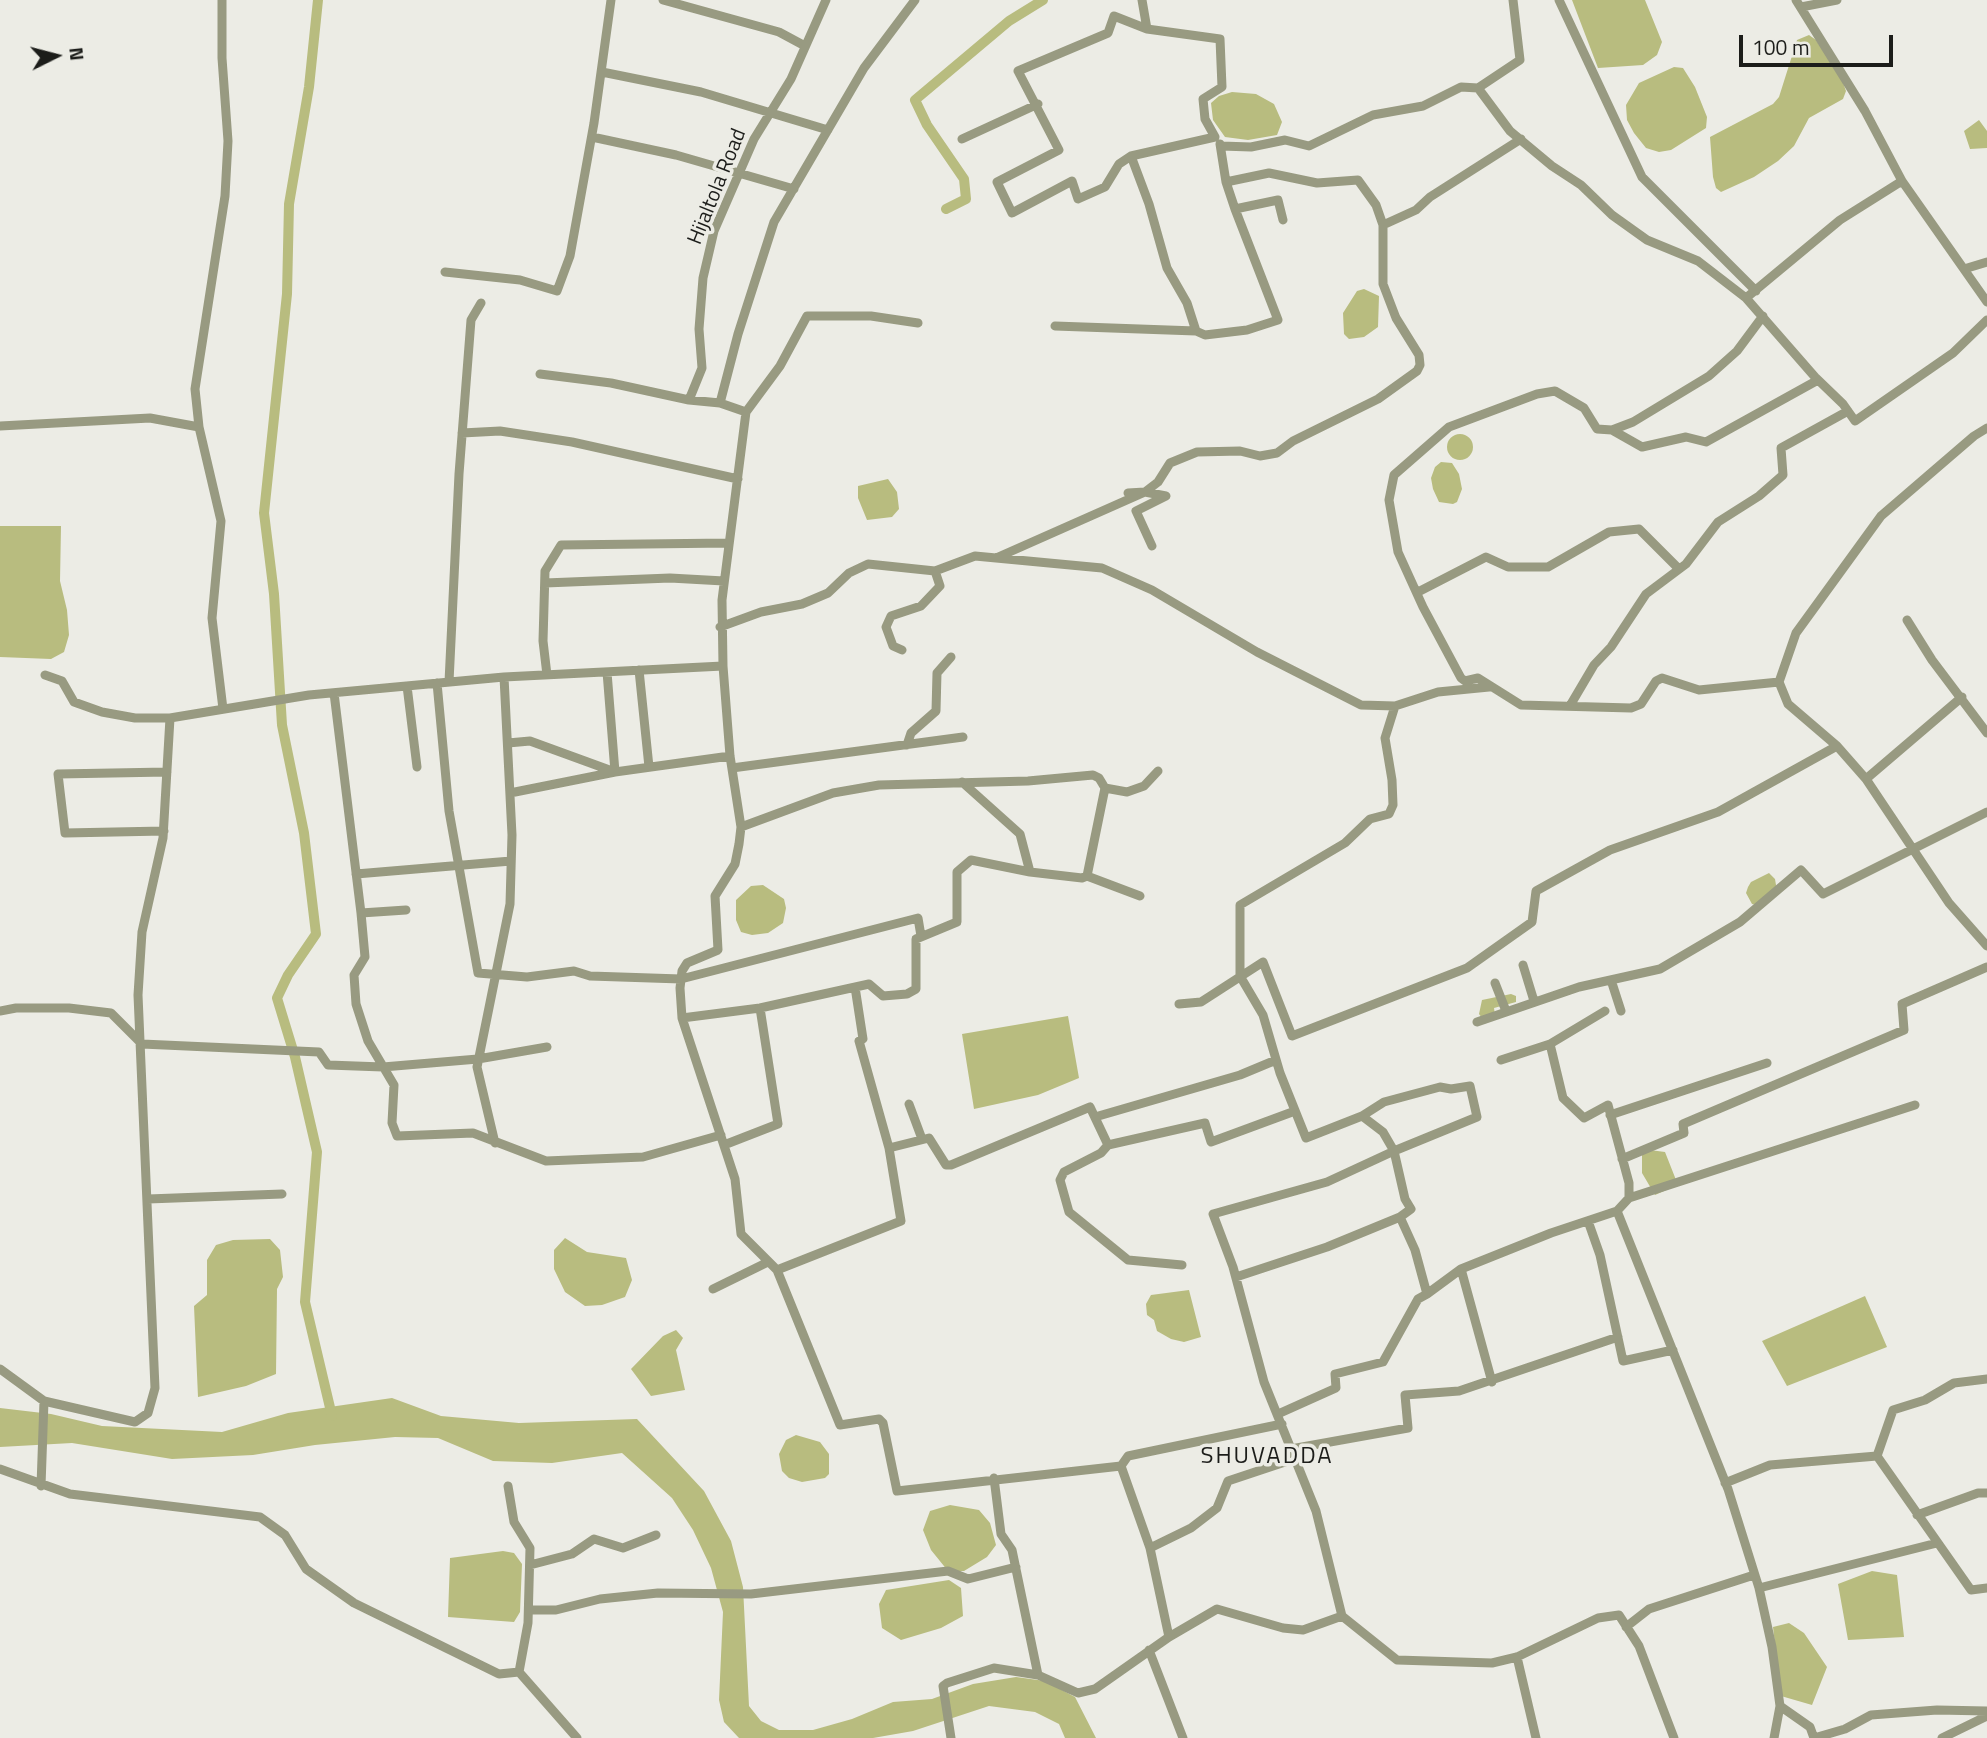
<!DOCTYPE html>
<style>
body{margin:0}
#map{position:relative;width:1987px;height:1738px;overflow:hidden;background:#ecece5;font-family:"Titillium Web",sans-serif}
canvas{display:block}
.north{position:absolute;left:21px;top:21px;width:70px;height:70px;-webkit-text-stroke:5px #ecece5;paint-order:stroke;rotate:84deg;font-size:19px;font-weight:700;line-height:28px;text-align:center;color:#1c1d1a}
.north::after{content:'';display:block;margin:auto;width:24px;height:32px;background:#1c1d1a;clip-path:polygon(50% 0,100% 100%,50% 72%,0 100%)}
.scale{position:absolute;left:1739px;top:35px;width:154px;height:32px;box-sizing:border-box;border:4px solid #1c1d1a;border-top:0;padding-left:9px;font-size:21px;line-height:24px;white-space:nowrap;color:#1c1d1a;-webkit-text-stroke:5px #ecece5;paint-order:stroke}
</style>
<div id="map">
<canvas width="1987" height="1738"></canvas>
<div class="north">N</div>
<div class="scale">100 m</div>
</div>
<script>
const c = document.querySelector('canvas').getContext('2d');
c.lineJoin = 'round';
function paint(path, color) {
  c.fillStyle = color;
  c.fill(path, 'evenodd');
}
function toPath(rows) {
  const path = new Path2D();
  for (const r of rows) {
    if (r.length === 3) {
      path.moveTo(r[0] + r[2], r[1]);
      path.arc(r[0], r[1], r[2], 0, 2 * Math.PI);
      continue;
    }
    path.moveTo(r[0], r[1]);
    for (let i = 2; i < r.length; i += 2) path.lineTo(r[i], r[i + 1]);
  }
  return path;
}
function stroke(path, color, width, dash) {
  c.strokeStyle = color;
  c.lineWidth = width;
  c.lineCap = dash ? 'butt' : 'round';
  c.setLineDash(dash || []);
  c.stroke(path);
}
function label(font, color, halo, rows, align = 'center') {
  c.font = font + ' "Titillium Web",sans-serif';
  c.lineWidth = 7;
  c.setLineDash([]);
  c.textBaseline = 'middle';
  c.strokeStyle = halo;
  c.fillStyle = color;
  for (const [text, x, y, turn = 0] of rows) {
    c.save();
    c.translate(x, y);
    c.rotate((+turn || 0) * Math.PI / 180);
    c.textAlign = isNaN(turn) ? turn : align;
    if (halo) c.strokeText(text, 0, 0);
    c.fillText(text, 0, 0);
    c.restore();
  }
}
paint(toPath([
 [1572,0,1645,0,1662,42,1657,55,1643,65,1598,68],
 [1809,35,1816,40,1842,80,1846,91,1843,99,1809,118,1794,146,1778,161,1754,177,1721,192,1716,188,1713,177,1710,137,1773,104,1779,97,1797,40],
 [1674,67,1683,68,1695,87,1707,117,1706,128,1671,150,1659,152,1646,148,1634,133,1627,120,1626,105,1639,83],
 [1232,92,1256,94,1274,104,1282,122,1277,135,1248,140,1225,137,1213,120,1211,103,1219,96],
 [1979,120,1987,131,1987,148,1970,149,1964,131],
 [1364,289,1379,296,1378,327,1364,337,1349,339,1344,334,1343,313,1357,291],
 [1460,447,13],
 [1441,462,1452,463,1459,474,1462,489,1457,502,1453,504,1439,502,1433,489,1431,478,1435,467],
 [888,479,897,492,899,509,892,517,867,520,858,498,858,486],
 [0,526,61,526,60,581,67,610,69,635,64,652,51,659,0,657],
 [1769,873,1775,879,1777,891,1757,905,1752,904,1746,893,1748,887,1751,882],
 [763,885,784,899,786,908,783,923,768,933,752,935,741,932,736,920,736,900,751,886],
 [1511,994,1516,996,1516,1002,1494,1008,1495,1015,1482,1018,1479,1014,1482,1000],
 [1068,1016,1079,1078,1038,1095,974,1109,962,1034],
 [1642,1149,1665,1152,1678,1185,1655,1195,1642,1173],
 [565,1238,587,1252,626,1258,632,1280,625,1297,602,1305,585,1306,565,1292,554,1269,554,1250],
 [270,1239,280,1250,283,1277,277,1289,276,1374,246,1386,198,1397,194,1306,207,1295,207,1260,216,1245,233,1240],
 [1189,1290,1201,1337,1184,1342,1171,1339,1157,1331,1154,1320,1147,1315,1146,1304,1151,1295],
 [1865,1296,1887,1347,1787,1386,1762,1341],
 [676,1330,683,1338,676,1350,685,1390,651,1396,631,1369,663,1336],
 [392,1398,441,1416,519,1423,637,1419,704,1491,731,1541,743,1587,749,1706,761,1721,779,1730,813,1730,852,1719,893,1702,932,1699,973,1684,1016,1677,1045,1681,1075,1697,1096,1738,1065,1738,1059,1724,1035,1712,989,1706,913,1731,873,1738,739,1738,724,1722,719,1700,723,1612,711,1568,693,1530,672,1498,622,1453,552,1463,493,1461,438,1438,395,1437,315,1445,253,1455,172,1459,72,1443,0,1447,0,1408,51,1414,102,1426,222,1432,288,1413],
 [796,1435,820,1442,829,1454,829,1474,825,1478,802,1482,789,1478,782,1471,779,1454,786,1440],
 [950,1505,979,1510,990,1523,996,1545,987,1557,964,1571,948,1571,931,1550,923,1530,930,1511],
 [503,1551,514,1553,522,1564,520,1612,514,1622,448,1617,450,1558],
 [1872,1571,1897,1575,1904,1637,1848,1640,1838,1584],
 [949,1580,961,1588,963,1616,941,1628,901,1640,882,1628,879,1604,886,1590],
 [1789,1623,1804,1633,1827,1667,1812,1705,1781,1696,1773,1627]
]), '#b8bc7f');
stroke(toPath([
 [318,0,309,87,289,204,287,294,264,513,274,594,282,725,304,833,316,934,288,975,277,998,295,1057,317,1152,305,1302,332,1416],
 [946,209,966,199,964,179,927,125,915,100,1009,21,1043,0]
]), '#b8bc7f', 10);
stroke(toPath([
 [222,0,222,58,228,141,225,196,195,389,199,427,221,521,212,618,223,709],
 [663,0,779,32,805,46],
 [1142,0,1147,29,1114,16,1108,33,1018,71,1059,150,997,182,1012,213,1072,181,1078,199,1105,187,1119,164,1131,156,1215,137,1205,119,1203,99,1222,87,1220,39,1147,29],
 [1559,0,1642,177,1756,291],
 [1796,0,1865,111,1902,181,1987,302],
 [1801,7,1837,0],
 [602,72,701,92,828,130],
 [1478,88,1520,60,1513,0],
 [592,137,676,155,794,189],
 [962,139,1038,104],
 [1220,144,1226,182,1235,209,1278,200,1283,220],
 [1221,146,1251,147,1285,140,1309,146,1373,115,1423,106,1461,87,1478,88,1510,131,1552,166,1581,185,1612,215,1647,240,1698,261,1746,298,1840,220,1902,181],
 [1131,156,1149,204,1167,268,1187,303,1196,331,1205,335,1247,330,1278,320,1235,209],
 [1383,225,1416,210,1430,197,1521,139],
 [1964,269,1987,262],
 [445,272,520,280,557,291,570,256,594,123,611,0],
 [1746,298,1815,377,1843,404,1855,421,1953,353,1987,320],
 [1763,316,1737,351,1709,376,1633,422,1612,430,1597,429,1584,408,1555,391,1537,394,1449,427,1394,475,1389,500,1398,552,1423,607,1461,678,1465,681,1478,678,1521,705,1631,708,1641,704,1656,681,1662,678,1699,690,1779,682,1788,704,1837,746,1866,779,1949,903,1987,946],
 [1055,326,1196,331],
 [540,374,611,383,689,400,720,403,746,412,722,600,723,666],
 [689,400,702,368,699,329,703,278,714,231,754,139,791,79,826,0],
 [720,403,738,334,774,222,864,68,915,0],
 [746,412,780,366,807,316,871,316,918,323],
 [0,426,150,418,199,427],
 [1612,430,1642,447,1686,437,1706,442,1818,380],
 [462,433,500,431,572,442,738,479],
 [1128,493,1145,492,1158,482,1170,463,1197,452,1240,451,1260,456,1277,453,1293,441,1378,399,1417,371,1420,365,1419,355,1396,318,1383,284,1383,225,1376,205,1358,180,1317,183,1269,173,1226,182],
 [996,558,1145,492,1166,496,1136,511,1152,546],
 [935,571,975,556,1102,568,1152,590,1257,652,1361,705,1395,706,1438,692,1489,687],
 [545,583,670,578,724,581],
 [1418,592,1486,557,1508,567,1548,567,1609,532,1639,529,1679,569],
 [1907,620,1932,660,1987,733],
 [720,627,761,612,802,604,828,593,849,573,868,564,935,571,940,586,921,606,891,616,886,627,893,646,902,650],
 [639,670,649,767],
 [45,675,62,681,74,702,102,712,135,718,170,718],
 [547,675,543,641,545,571,561,545,728,543],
 [449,682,459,474,471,320,481,303],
 [1779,682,1796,633,1881,516,1974,436,1987,428],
 [437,683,449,811,478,973,527,977,574,971,590,976,681,979,918,918,921,936],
 [407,686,417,767],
 [334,693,361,913,406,910],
 [1571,704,1594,665,1611,647,1646,594,1686,564,1718,522,1759,496,1783,475,1781,448,1848,411],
 [508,743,530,741,615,772,730,756],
 [907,745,911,733,936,711,937,673,951,657],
 [732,768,963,737],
 [1866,779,1962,697],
 [962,782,1020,834,1030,872],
 [510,793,615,772,607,672],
 [741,827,833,793,879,785,1028,781,1093,775,1099,778,1105,788,1127,792,1144,786,1158,771],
 [164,831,65,833,58,774,167,772],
 [356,874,511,861],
 [1087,876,1105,788],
 [361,913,365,957,354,975,356,1004,368,1041,394,1085,392,1123,397,1136,473,1133,546,1161,643,1157,721,1135],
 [1523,965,1534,1001],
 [1611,980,1621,1011],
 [1495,983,1506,1011],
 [1179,1004,1201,1002,1263,962,1292,1036,1467,968,1532,922,1536,891,1610,850,1718,812,1837,746],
 [0,1011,16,1008,69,1008,111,1013,142,1044,319,1052,328,1065,383,1067,478,1059,547,1047],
 [682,1018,760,1008,869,984,883,996,907,994,916,989,916,939,957,922,957,872,971,860,1030,872,1082,878,1087,876,1140,896],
 [1477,1022,1579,987,1660,969,1740,922,1801,870,1823,894,1987,812],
 [1550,1044,1563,1098,1584,1118,1608,1105,1629,1183,1629,1198,1617,1211],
 [1501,1060,1550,1044,1605,1011],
 [909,1104,922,1139],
 [1610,1115,1767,1063],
 [1362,1116,1384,1102,1440,1087,1451,1089,1470,1086,1477,1117,1394,1151,1383,1132,1362,1116,1306,1138,1280,1073,1263,1015,1240,976,1240,905,1345,843,1370,819,1389,814,1393,805,1392,780,1385,738,1395,706],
 [1095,1117,1240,1075,1276,1060],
 [495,1143,477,1067,510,904,512,835,504,677],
 [724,1145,778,1124,760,1008],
 [1108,1145,1101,1153,1064,1172,1060,1180,1069,1212,1128,1260,1182,1265],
 [889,1148,929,1138,946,1165,951,1165,1090,1107,1108,1145,1205,1123,1211,1142,1295,1111],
 [1622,1159,1684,1133,1683,1124,1904,1030,1902,1004,1987,967],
 [1629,1198,1915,1105],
 [148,1199,282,1194],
 [1588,1221,1600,1255,1623,1361,1673,1350],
 [1461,1269,1492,1382],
 [777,1270,901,1221,889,1148,859,1041,863,1039,855,987],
 [1236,1277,1327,1247,1400,1217],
 [713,1289,768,1262],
 [0,1369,44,1401,135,1422,148,1413,155,1388,138,995,142,932,163,838,170,718,309,695,504,677,723,666,730,756,741,827,739,844,735,864,715,896,718,950,687,963,682,971,680,988,682,1018,735,1179,741,1234,777,1270,840,1425,879,1419,883,1423,897,1491,1121,1466,1150,1548,1169,1637],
 [1278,1414,1336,1388,1335,1374,1383,1362,1418,1299,1427,1294],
 [1291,1449,1408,1428,1405,1395,1459,1391,1618,1337],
 [1877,1456,1893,1410,1925,1400,1954,1383,1987,1379],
 [1121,1466,1128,1456,1282,1424],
 [0,1469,70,1494,260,1517,285,1535,306,1569,354,1603,499,1674,519,1672,577,1738],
 [994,1478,1001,1534,1012,1550,1038,1675],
 [1725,1483,1770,1465,1877,1456,1971,1590,1987,1588],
 [41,1486,44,1401],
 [508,1486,514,1522,530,1548,528,1623,519,1672],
 [1917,1515,1978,1493,1987,1493],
 [1150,1548,1191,1528,1217,1508,1228,1481,1294,1459],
 [530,1565,572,1554,594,1539,623,1548,656,1535],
 [1759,1588,1937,1543],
 [529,1610,556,1610,600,1599,658,1593,751,1594,948,1571,968,1579,1016,1567],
 [1342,1616,1316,1511,1264,1382,1233,1267,1213,1214,1327,1182,1394,1151,1405,1199,1411,1209,1400,1217,1415,1250,1427,1294,1461,1269,1551,1233,1617,1211,1728,1489,1759,1588,1772,1647,1780,1706,1810,1727,1814,1738],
 [1626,1627,1649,1609,1754,1575],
 [1149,1650,1183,1738],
 [1517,1657,1536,1738],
 [951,1738,943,1686,947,1683,994,1668,1038,1675,1078,1693,1095,1689,1169,1637,1217,1609,1283,1628,1303,1630,1342,1616,1397,1660,1492,1663,1517,1657,1598,1618,1619,1615,1639,1646,1674,1738],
 [1774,1738,1780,1706],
 [1814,1738,1845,1729,1871,1715,1937,1710,1987,1711],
 [1942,1738,1987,1716]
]), '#989a81', 9);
label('21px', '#1c1d1a', '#ecece5', [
 ["Hijaltola Road",718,187,-68]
]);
c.letterSpacing = '2px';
label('24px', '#1c1d1a', '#ecece5', [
 ["SHUVADDA",1267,1457]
]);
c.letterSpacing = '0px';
</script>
